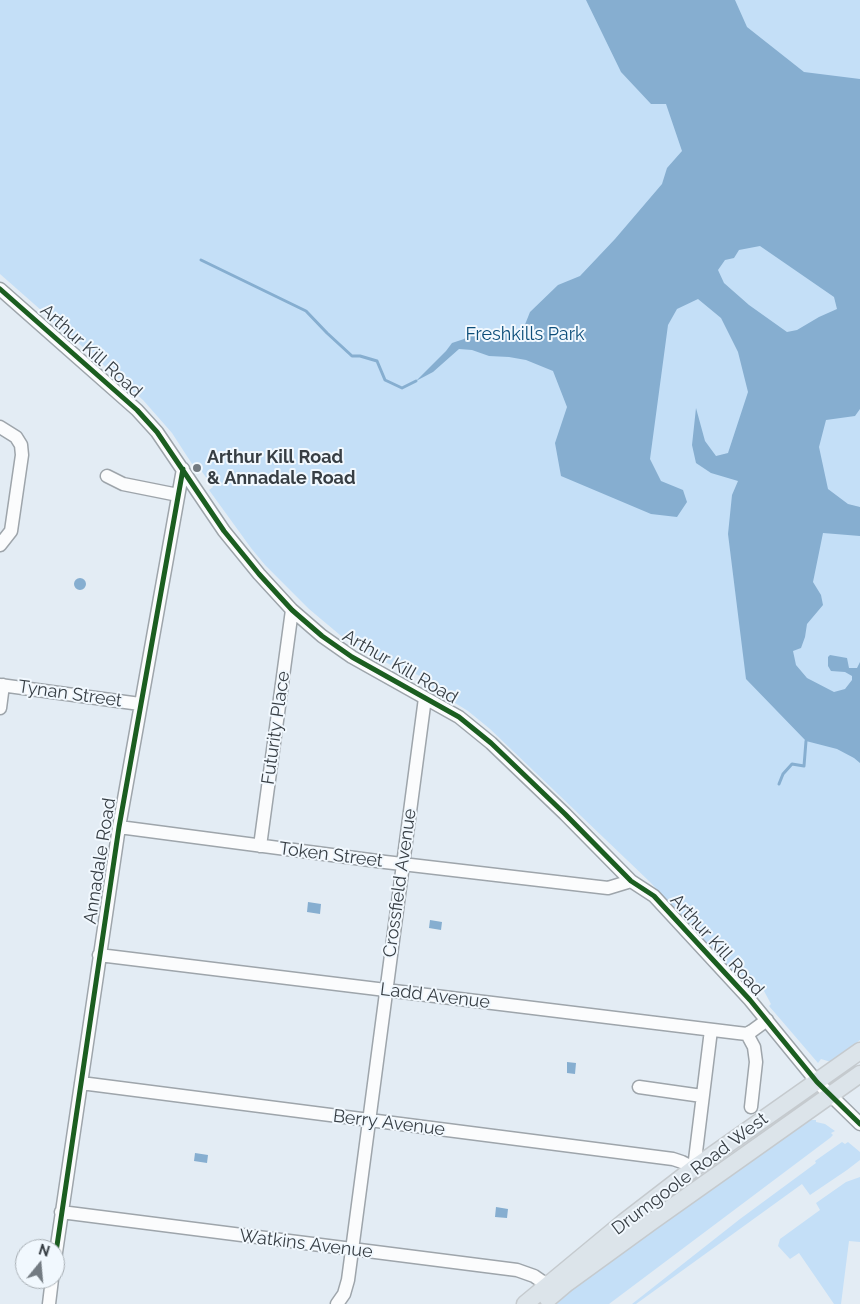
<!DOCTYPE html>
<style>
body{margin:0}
#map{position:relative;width:860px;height:1304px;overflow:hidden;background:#e3ecf4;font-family:Raleway,sans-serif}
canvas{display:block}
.north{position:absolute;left:15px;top:1239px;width:50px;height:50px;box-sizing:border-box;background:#f1f8fe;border:1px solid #a7aeb4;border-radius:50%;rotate:17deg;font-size:14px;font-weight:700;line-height:20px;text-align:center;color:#373e44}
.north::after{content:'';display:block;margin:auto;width:18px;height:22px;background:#737b82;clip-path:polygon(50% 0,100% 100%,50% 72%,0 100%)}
</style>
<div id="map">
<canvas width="860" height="1304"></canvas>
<div class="north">N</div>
</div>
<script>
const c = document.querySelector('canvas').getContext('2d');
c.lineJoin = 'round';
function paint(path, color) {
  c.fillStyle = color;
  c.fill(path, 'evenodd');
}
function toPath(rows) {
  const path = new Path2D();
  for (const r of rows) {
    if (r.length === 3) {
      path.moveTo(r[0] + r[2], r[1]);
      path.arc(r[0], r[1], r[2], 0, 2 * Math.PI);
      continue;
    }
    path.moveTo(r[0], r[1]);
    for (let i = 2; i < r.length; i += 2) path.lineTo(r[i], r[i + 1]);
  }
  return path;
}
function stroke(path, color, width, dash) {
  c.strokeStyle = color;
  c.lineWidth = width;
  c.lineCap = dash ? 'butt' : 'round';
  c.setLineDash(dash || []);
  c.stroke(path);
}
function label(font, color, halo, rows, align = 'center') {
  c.font = font + ' Raleway,sans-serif';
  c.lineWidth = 4;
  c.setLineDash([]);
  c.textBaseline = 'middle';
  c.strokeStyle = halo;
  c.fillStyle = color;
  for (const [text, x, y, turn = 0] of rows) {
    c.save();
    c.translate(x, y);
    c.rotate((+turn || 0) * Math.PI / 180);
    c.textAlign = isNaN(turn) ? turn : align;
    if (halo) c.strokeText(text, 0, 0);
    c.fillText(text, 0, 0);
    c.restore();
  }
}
paint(toPath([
 [0,0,860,0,860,1040,832,1064,831,1062,821,1059,818,1063,769,1006,771,1004,764,991,756,986,754,987,729,969,707,943,650,882,490,729,468,711,426,685,427,683,418,675,407,671,405,673,355,645,340,635,309,609,265,565,251,548,209,490,213,487,200,469,194,467,172,433,143,400,0,274],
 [809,1120,816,1120,816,1122,825,1124,835,1131,831,1133,833,1135,830,1138,609,1304,552,1304,571,1288],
 [842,1142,845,1144,848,1142,860,1152,860,1160,847,1170,810,1195,802,1184,636,1304,632,1304,740,1219,816,1163,815,1161],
 [860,1177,860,1242,849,1241,841,1304,834,1304,799,1253,790,1259,778,1246,780,1239,820,1210,816,1203,846,1182]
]), '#c4dff7');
paint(toPath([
 [586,0,735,0,747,27,804,72,860,79,860,409,855,416,826,420,819,447,828,489,848,504,860,507,860,536,823,533,813,582,821,595,823,605,807,624,805,637,801,648,793,651,796,665,807,678,834,692,845,689,852,680,852,676,845,672,831,671,828,666,828,657,830,655,847,658,849,668,857,668,860,662,860,763,854,758,837,749,806,741,746,679,728,534,732,495,738,481,711,473,696,463,692,445,696,408,705,441,716,456,728,453,748,392,738,352,721,318,698,299,677,309,668,325,650,459,661,481,683,490,687,502,677,517,651,514,561,476,555,443,567,407,553,371,526,360,509,357,489,356,472,350,459,349,433,372,416,381,446,351,452,343,464,339,477,329,511,334,524,327,530,312,558,285,580,276,615,239,662,184,667,168,682,151,666,104,651,104,621,72],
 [760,246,834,297,837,309,819,317,797,330,787,332,749,305,724,283,718,270,725,260,734,258,739,250],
 [80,584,6],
 [308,902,321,904,320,914,307,912],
 [430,920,442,922,441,930,429,928],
 [567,1062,576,1063,575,1074,567,1073],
 [195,1153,208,1155,207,1163,194,1161],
 [496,1207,508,1209,507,1218,495,1217]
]), '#86aed0');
stroke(toPath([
 [201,260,306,311,327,333,352,356,360,356,377,361,385,380,402,388,416,381],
 [779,784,783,774,792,764,804,766,806,741]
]), '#86aed0', 3);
const minor = toPath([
 [0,289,137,410,157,432,224,531,259,574,292,610,322,636,352,657,459,717,491,743,565,814,631,881,654,896,750,1000,817,1082,860,1124],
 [0,427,16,437,21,445,22,455,11,531,0,545],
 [107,476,123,484,178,495],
 [0,685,140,704],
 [0,708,3,685],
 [119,827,385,862,608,888,631,881],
 [260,846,292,610],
 [99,955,738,1033,747,1034,752,1031,767,1020],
 [747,1034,754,1047,756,1062,751,1107],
 [81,1083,673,1159,682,1162,694,1168,711,1030],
 [639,1087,702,1096],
 [61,1212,517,1270,534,1276,547,1285],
 [55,1259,119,827,183,469],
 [49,1304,52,1279],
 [337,1304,344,1294,348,1280,352,1250,425,698]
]);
const major = toPath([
 [548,1299,567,1283,651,1222,860,1074],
 [525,1304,624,1222,694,1168,860,1051]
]);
stroke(minor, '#9ea5ab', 15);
stroke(major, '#c5cace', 19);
stroke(minor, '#fbfcfd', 12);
stroke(major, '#dce4ea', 16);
stroke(toPath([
 [0,289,137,410,157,432,224,531,259,574,292,610,322,636,352,657,459,717,491,743,565,814,631,881,654,896,750,1000,817,1082,860,1124],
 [55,1259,119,827,183,469]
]), '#1b5e20', 5);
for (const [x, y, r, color] of [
 [197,468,5,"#737b82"]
]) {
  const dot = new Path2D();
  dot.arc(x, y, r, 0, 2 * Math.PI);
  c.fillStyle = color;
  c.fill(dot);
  stroke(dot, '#f1f8fe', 2);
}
label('18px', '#0c4d79', '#f1f8fe', [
 ["Freshkills Park",525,335]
]);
label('18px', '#373e44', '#f1f8fe', [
 ["Arthur Kill Road",91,351,42],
 ["Arthur Kill Road",400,667,30],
 ["Tynan Street",70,694,8],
 ["Futurity Place",276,728,-82],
 ["Token Street",331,855,7],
 ["Annadale Road",100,861,-81],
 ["Crossfield Avenue",400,883,-82],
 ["Arthur Kill Road",717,945,48],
 ["Ladd Avenue",435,996,7],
 ["Berry Avenue",389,1123,7],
 ["Drumgoole Road West",690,1174,-37],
 ["Watkins Avenue",306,1244,7]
]);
label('bold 18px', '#373e44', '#f1f8fe', [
 ["Arthur Kill Road",207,458],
 ["& Annadale Road",207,479]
], 'left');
</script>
